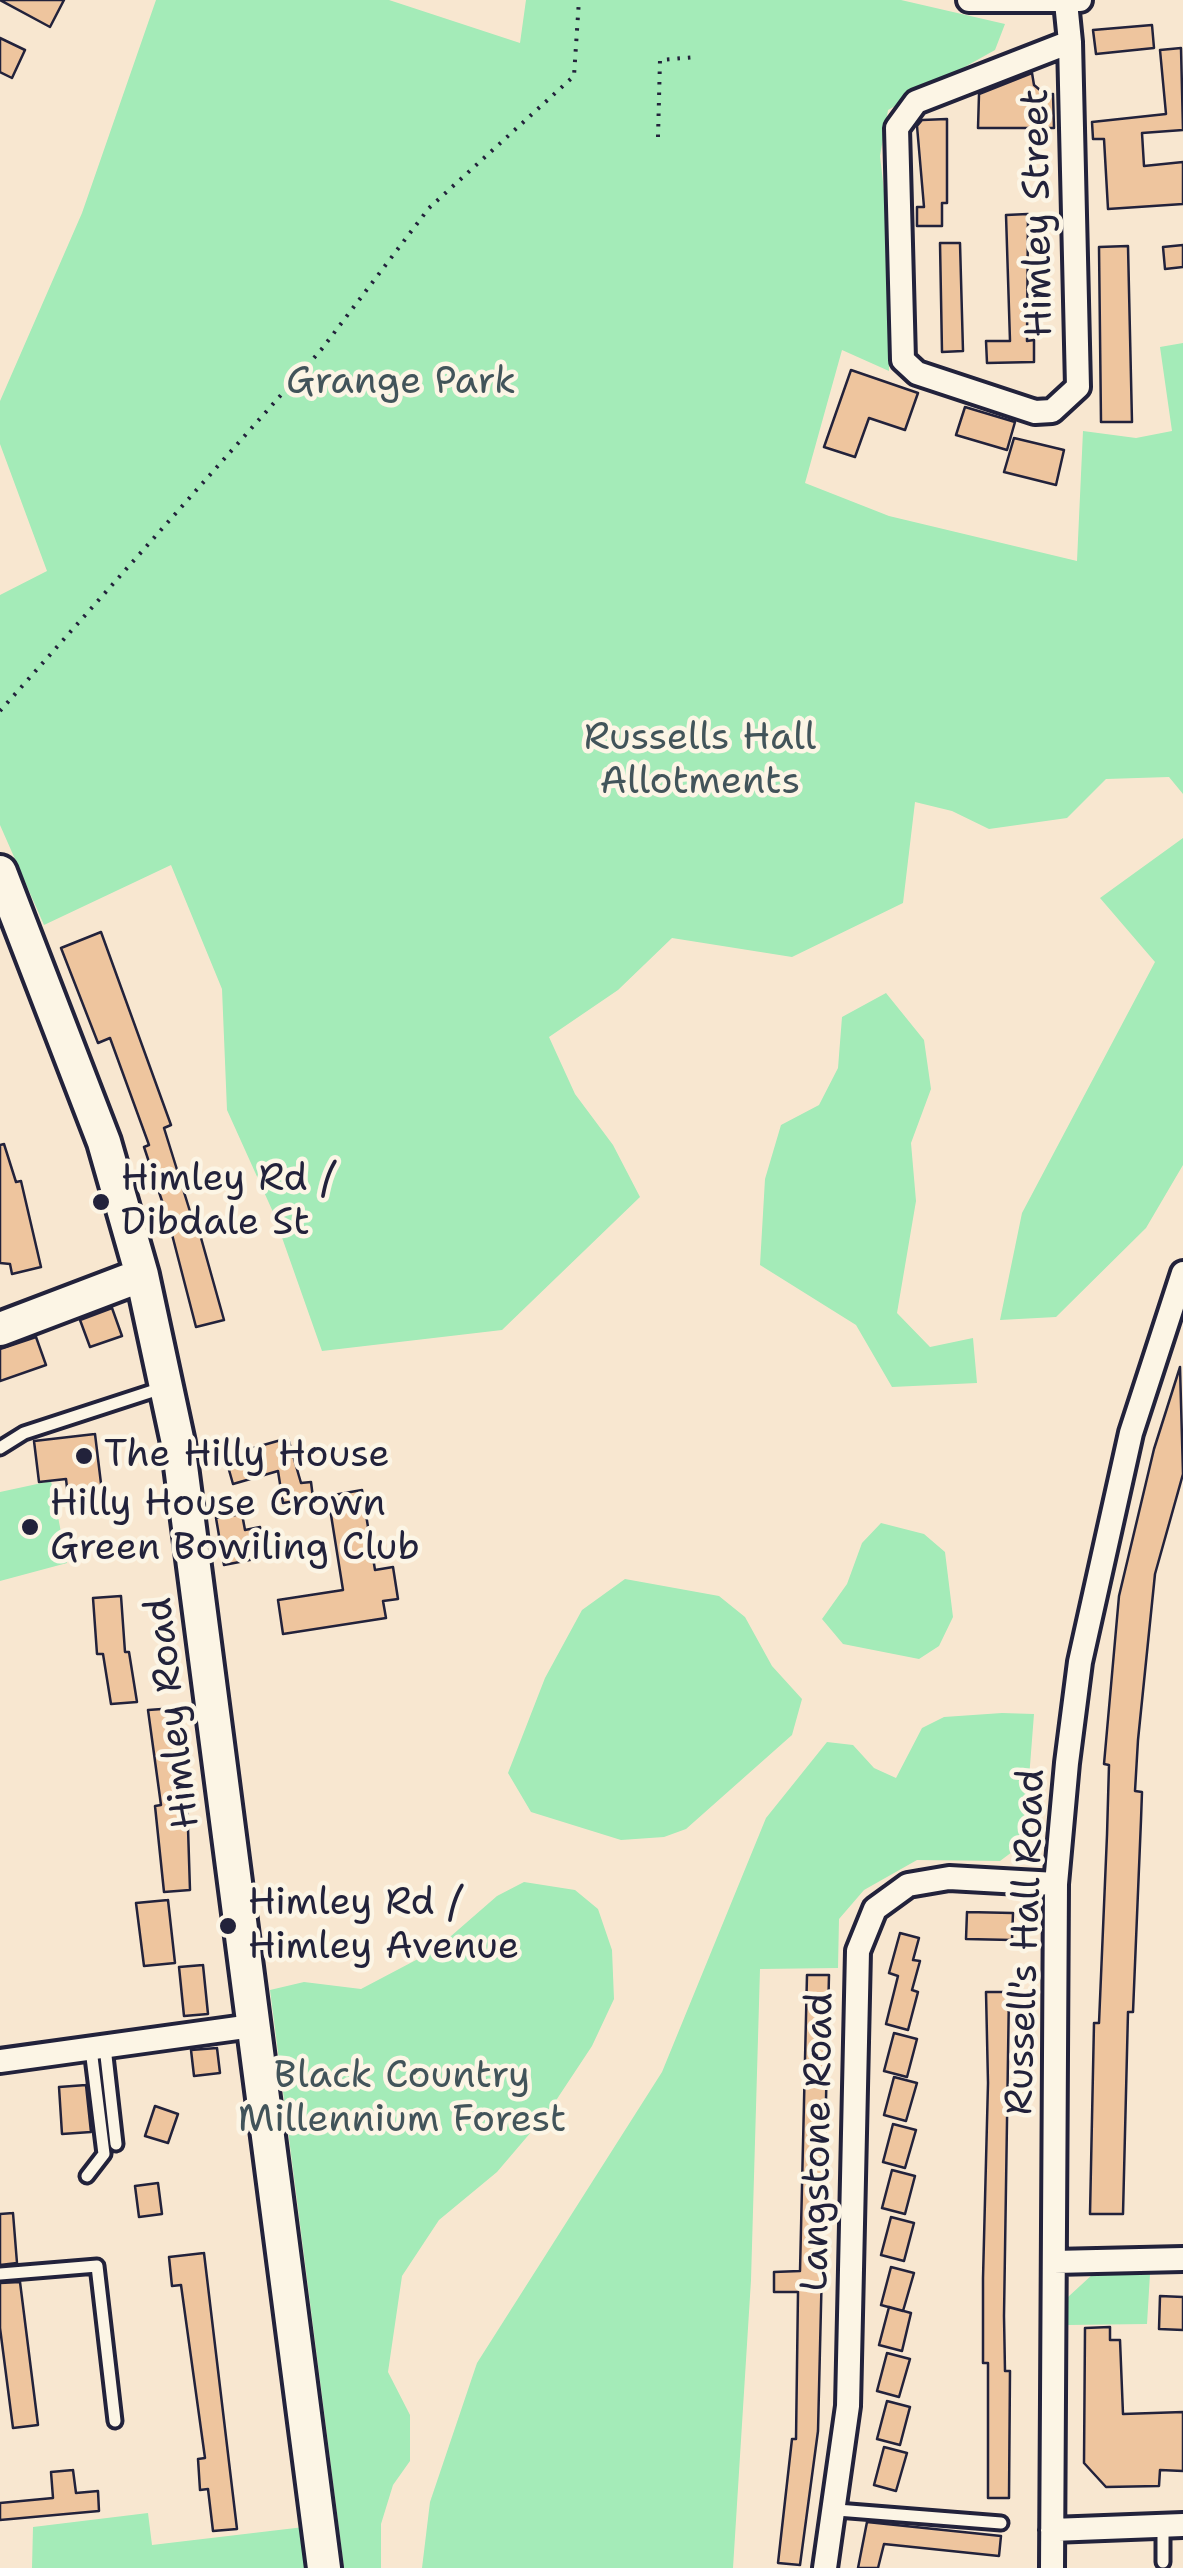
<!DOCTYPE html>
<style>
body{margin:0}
canvas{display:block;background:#f8e7d0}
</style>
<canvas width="1183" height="2568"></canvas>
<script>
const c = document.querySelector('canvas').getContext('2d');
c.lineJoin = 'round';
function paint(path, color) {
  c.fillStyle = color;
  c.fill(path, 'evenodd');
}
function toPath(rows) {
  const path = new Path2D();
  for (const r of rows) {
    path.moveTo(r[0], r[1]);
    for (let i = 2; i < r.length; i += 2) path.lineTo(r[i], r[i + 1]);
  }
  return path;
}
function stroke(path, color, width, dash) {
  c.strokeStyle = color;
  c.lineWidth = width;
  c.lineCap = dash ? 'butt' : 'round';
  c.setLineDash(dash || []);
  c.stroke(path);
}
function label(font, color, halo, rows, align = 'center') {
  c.font = font + ' "Shantell Sans",sans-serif';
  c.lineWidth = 9;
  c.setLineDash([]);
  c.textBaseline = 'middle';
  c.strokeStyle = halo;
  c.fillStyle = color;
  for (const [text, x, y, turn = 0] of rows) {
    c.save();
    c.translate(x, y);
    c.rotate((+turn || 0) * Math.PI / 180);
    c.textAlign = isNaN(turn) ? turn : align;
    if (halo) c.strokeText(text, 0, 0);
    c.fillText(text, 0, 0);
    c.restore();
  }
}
paint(toPath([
 [156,0,389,0,520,43,526,0,901,0,1005,24,995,50,888,110,880,156,889,234,889,371,842,350,805,483,889,516,1077,561,1083,431,1136,438,1172,431,1160,347,1183,343,1183,794,1169,777,1106,779,1067,818,989,829,952,811,915,802,903,903,792,957,672,938,618,990,549,1037,575,1094,613,1145,640,1197,502,1330,322,1351,273,1212,227,1110,222,989,171,865,44,925,0,825,0,595,47,571,0,444,0,401,82,213],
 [1183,838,1183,1165,1146,1228,1056,1317,1000,1320,1022,1213,1155,962,1100,898],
 [886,993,924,1040,931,1089,911,1143,916,1201,897,1313,930,1347,973,1338,977,1383,892,1387,856,1325,760,1265,765,1179,781,1125,819,1105,838,1068,842,1017],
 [51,1481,67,1563,0,1581,0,1492],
 [881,1523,924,1534,945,1552,953,1617,939,1646,919,1659,843,1644,822,1619,847,1584,862,1543],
 [625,1579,719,1596,745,1617,772,1666,802,1699,792,1735,686,1829,664,1837,621,1840,531,1812,508,1773,545,1678,582,1610],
 [1002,1713,1034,1714,1024,1843,1000,1861,917,1860,864,1890,839,1919,838,1968,760,1969,751,2280,733,2568,422,2568,430,2502,477,2363,662,2072,766,1818,827,1742,853,1745,874,1768,896,1778,922,1728,944,1717],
 [524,1882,575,1890,598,1909,612,1950,614,1999,592,2046,549,2111,497,2172,439,2220,402,2276,388,2372,410,2415,410,2461,393,2485,381,2524,381,2568,344,2568,270,1990,304,1982,361,1989,435,1950,497,1896],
 [1093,2274,1150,2274,1147,2324,1067,2325,1068,2297],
 [148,2513,152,2545,304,2527,308,2568,32,2568,33,2527]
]), '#a4ebb8');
const building = toPath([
 [0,0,64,0,50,27,0,0],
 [1152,25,1154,48,1096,54,1093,30,1152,25],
 [0,38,25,50,12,78,0,72,0,38],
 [1181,48,1183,130,1142,133,1144,166,1183,162,1183,204,1108,209,1104,139,1093,139,1092,122,1166,114,1160,50,1181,48],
 [1032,73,1034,85,1046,95,1053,94,1054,128,978,128,979,94,1032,73],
 [947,119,947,203,942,203,942,226,917,226,917,207,924,207,917,126,922,120,947,119],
 [1028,214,1027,341,1034,340,1034,362,987,363,986,341,1010,341,1006,215,1028,214],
 [940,243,960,243,963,351,942,352,940,243],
 [1183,245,1183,267,1165,269,1163,247,1183,245],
 [1128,246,1132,422,1101,422,1099,247,1128,246],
 [851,370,918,393,905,430,869,418,855,457,824,447,851,370],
 [965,407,1015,422,1007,450,956,435,965,407],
 [1014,438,1064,450,1056,485,1004,472,1014,438],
 [101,932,171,1125,164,1128,193,1221,196,1220,224,1320,196,1327,168,1219,144,1147,149,1145,110,1038,98,1043,61,948,101,932],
 [4,1144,16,1182,21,1181,41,1267,12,1274,10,1264,0,1263,0,1145,4,1144],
 [112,1308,122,1336,90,1347,80,1320,112,1308],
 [36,1337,46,1365,0,1381,0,1349,36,1337],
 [1180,1367,1183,1474,1155,1574,1138,1740,1135,1791,1142,1792,1141,1820,1133,2012,1128,2012,1123,2214,1090,2214,1094,2023,1099,2023,1107,1835,1109,1765,1104,1764,1119,1596,1154,1449,1180,1367],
 [95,1434,103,1500,69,1505,66,1479,39,1482,34,1441,95,1434],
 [288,1438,301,1483,311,1482,313,1498,283,1503,278,1471,233,1484,225,1456,288,1438],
 [362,1490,375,1570,393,1567,398,1599,383,1601,386,1618,283,1634,278,1600,343,1590,328,1496,362,1490],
 [242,1514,245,1530,260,1527,265,1557,224,1565,216,1518,242,1514],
 [121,1596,125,1652,129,1652,137,1702,111,1704,103,1654,97,1654,93,1598,121,1596],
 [176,1708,187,1797,190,1890,164,1892,155,1806,161,1805,148,1710,176,1708],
 [168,1900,175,1963,144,1966,136,1903,168,1900],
 [967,1912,1013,1913,1012,1940,966,1939,967,1912],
 [900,1933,919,1938,913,1960,920,1961,912,1990,918,1992,908,2030,886,2024,898,1976,889,1973,900,1933],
 [203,1965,208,2014,184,2016,179,1967,203,1965],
 [807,1975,829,1975,818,2431,800,2565,778,2563,792,2439,796,2439,798,2292,774,2292,774,2272,800,2271,807,1975],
 [986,1992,1009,1992,1004,2316,1005,2371,1010,2371,1009,2498,988,2498,988,2363,983,2363,983,2278,988,2083,986,1992],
 [894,2033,917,2039,907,2077,884,2071,894,2033],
 [217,2048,220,2073,194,2076,191,2050,217,2048],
 [894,2077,917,2083,906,2121,884,2115,894,2077],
 [86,2085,91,2132,62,2134,59,2087,86,2085],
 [155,2106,178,2114,168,2143,145,2136,155,2106],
 [893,2124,916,2130,905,2168,883,2162,893,2124],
 [892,2170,915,2176,905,2214,882,2208,892,2170],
 [158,2183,162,2214,139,2217,135,2186,158,2183],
 [13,2213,17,2263,0,2265,0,2214,13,2213],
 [891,2217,914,2223,904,2261,881,2255,891,2217],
 [204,2253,237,2529,213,2531,208,2489,200,2490,198,2459,205,2458,181,2285,172,2286,169,2257,204,2253],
 [891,2267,914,2273,903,2311,881,2305,891,2267],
 [20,2282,38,2425,13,2428,0,2328,0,2283,20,2282],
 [1160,2296,1183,2297,1183,2330,1159,2329,1160,2296],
 [889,2307,911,2313,902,2351,879,2345,889,2307],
 [1110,2327,1110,2340,1120,2340,1123,2414,1183,2412,1183,2471,1160,2470,1159,2486,1106,2487,1084,2463,1085,2328,1110,2327],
 [887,2353,910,2359,899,2397,877,2391,887,2353],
 [887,2401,910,2407,900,2445,877,2439,887,2401],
 [884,2447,907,2453,896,2491,874,2485,884,2447],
 [73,2470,76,2493,98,2491,99,2511,0,2520,0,2503,53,2498,51,2472,73,2470],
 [867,2522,1001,2536,999,2556,884,2544,878,2568,858,2568,867,2522]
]);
paint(building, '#eec59e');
stroke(building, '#22223b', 2.5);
const lane = toPath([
 [0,1448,24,1433,162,1388],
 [105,2047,116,2144],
 [87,2176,104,2154,91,2049],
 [0,2274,97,2266,115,2421],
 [837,2510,1001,2523],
 [1163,2562,1163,2526]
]);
const street = toPath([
 [969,0,1080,0],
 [1066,2,1070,42,1078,387,1052,411,1035,412,917,373,903,360,897,128,916,102,1070,42],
 [0,2061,252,2026],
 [1054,2262,1183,2259],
 [1052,2530,1183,2525],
 [825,2568,848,2406,858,1951,875,1909,908,1885,949,1878,1056,1884],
 [1052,2568,1056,1884,1067,1763,1080,1662,1131,1433,1183,1273]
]);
const secondary = toPath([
 [0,872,104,1142,142,1275,178,1443,324,2568],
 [0,1329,142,1275]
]);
stroke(lane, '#22223b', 19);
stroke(street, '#22223b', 30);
stroke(secondary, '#22223b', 40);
stroke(toPath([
 [658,137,660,60,696,57],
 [0,711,321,350,429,208,574,76,579,0]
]), '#22223b', 4, [2.5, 8]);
stroke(lane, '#fcf5e5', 11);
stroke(street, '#fcf5e5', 22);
stroke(secondary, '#fcf5e5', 32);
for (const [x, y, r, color] of [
 [101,1202,10,"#22223b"],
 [84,1456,10,"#22223b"],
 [30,1527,10,"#22223b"],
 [228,1926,10,"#22223b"]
]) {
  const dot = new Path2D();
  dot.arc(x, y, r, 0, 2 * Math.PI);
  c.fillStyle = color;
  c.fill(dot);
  stroke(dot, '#fcf5e5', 4);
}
label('38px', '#22223b', '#fcf5e5', [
 ["Himley Street",1039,213,-91],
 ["Himley Road",174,1713,-97],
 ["Russell's Hall Road",1027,1942,-88],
 ["Langstone Road",819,2142,-89]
]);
label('38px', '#42545a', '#fcf5e5', [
 ["Grange Park",401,383],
 ["Russells Hall",700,739],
 ["Allotments",700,783],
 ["Black Country",402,2077],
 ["Millennium Forest",402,2121]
]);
label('38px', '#22223b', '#fcf5e5', [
 ["Himley Rd /",121,1180],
 ["Dibdale St",121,1224],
 ["The Hilly House",104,1456],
 ["Hilly House Crown",50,1505],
 ["Green Bowiling Club",50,1549],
 ["Himley Rd /",248,1904],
 ["Himley Avenue",248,1948]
], 'left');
</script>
